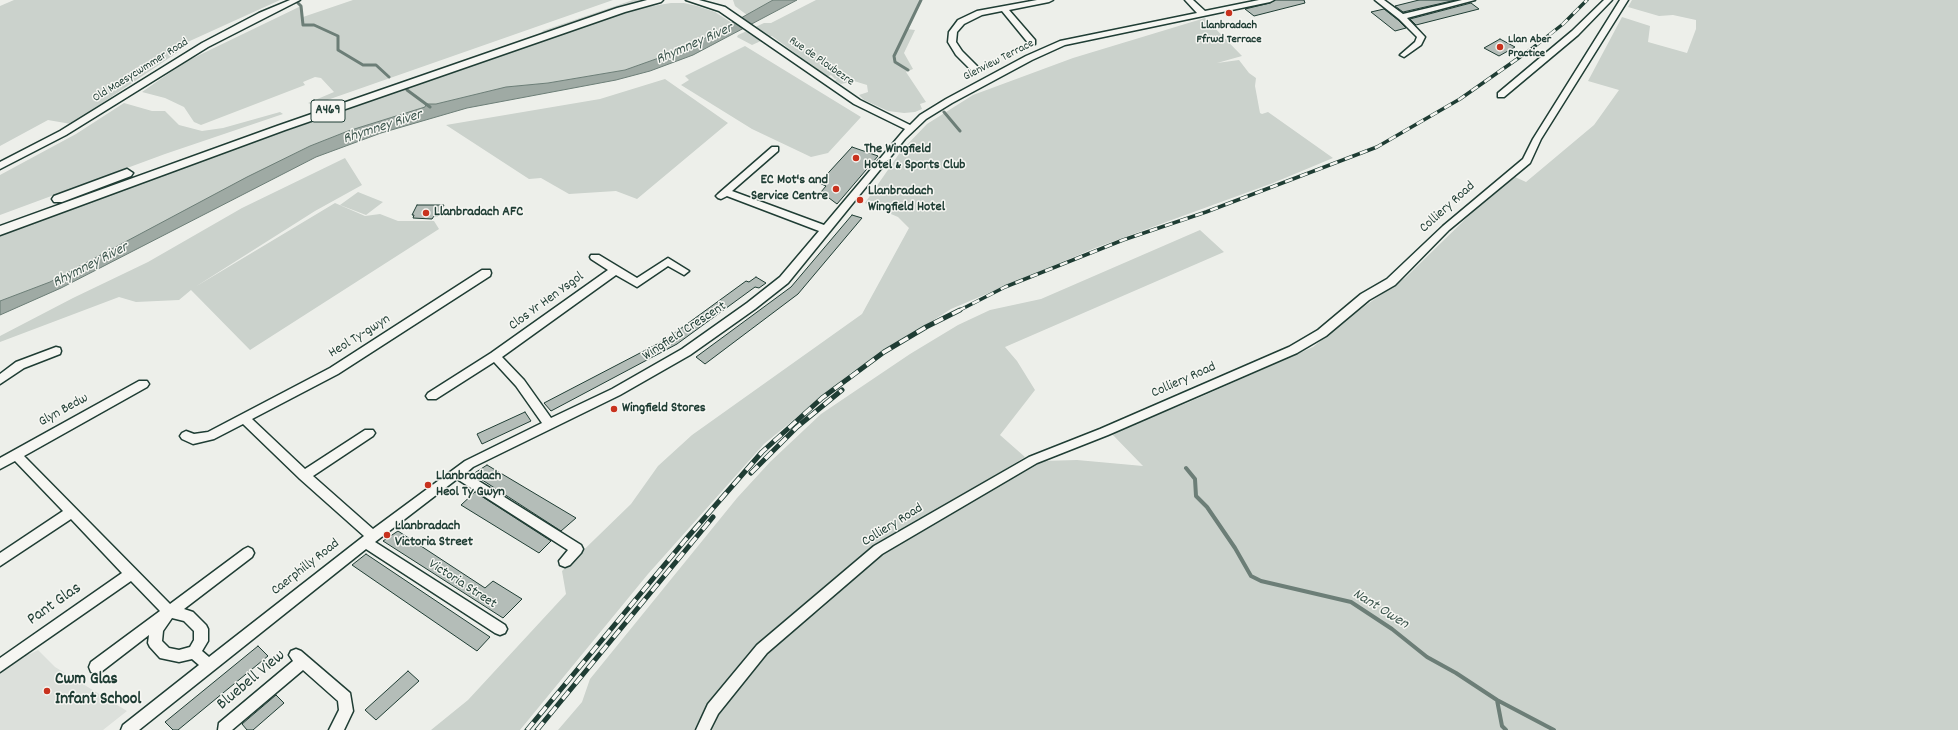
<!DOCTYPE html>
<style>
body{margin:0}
canvas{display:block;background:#edefea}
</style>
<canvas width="1958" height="730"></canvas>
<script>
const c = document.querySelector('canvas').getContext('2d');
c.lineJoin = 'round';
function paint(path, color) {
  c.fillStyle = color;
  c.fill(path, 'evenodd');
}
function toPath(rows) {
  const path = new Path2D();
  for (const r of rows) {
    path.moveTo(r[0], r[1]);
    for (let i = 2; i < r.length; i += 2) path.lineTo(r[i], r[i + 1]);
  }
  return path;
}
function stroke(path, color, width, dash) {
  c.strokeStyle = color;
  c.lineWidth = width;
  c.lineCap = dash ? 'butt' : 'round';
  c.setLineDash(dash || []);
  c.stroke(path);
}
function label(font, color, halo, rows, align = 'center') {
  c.font = font + ' Dekko,sans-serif';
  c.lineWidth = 3;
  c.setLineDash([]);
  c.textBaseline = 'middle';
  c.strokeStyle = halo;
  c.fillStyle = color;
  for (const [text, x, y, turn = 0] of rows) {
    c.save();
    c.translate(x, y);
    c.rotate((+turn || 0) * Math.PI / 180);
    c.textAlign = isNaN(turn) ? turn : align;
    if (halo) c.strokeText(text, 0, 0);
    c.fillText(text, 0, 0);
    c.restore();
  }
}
paint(toPath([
 [38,650,55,667,127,711,103,730,0,730,0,671,22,655,30,654]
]), '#dce0db');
paint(toPath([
 [14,0,280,0,170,50,178,52,71,124,48,120,0,146,0,6],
 [353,0,613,0,313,105,308,103,334,92,321,78,315,77,303,82,305,85,201,125,194,122,184,107,165,98,142,92,185,62,301,6,303,17],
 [633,0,646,0,616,8,544,33,542,31],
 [733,0,773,0,747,15,735,6],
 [816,0,921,0,907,29,915,30,904,53,913,69,906,72,926,102,920,104,922,109,915,112,904,113,888,111,864,100,859,95,868,92,867,85,854,81,841,84,835,81,837,78,835,79,831,75,827,77,772,36,752,45,737,37,738,35,764,23,771,23],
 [1632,0,1958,0,1958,730,710,730,717,712,765,651,820,610,882,554,1042,461,1077,460,1143,466,1110,432,1187,403,1313,347,1359,310,1405,278,1486,199,1515,177,1526,182,1594,125,1619,90,1588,81,1622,17,1650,26,1648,42,1687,53,1696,29,1696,20,1673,15,1659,16,1628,7],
 [671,3,684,3,697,6,715,12,732,23,700,41,670,54,625,70,548,83,506,87,436,104,426,104,425,107,348,131,310,146,50,282,0,301,0,236,201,161,618,14,640,8],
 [1205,18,1242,56,1217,63,1239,60,1249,73,1256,78,1255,86,1260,113,1262,114,1268,112,1333,158,1273,183,1095,248,951,309,852,372,764,444,648,574,520,730,431,730,468,700,566,594,562,571,631,504,658,466,692,435,862,314,909,228,898,217,865,203,901,151,927,124,973,95,1073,58],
 [745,46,861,117,828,153,811,157,752,129,681,85,689,80,685,76],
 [665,79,728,123,637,199,616,191,569,194,541,178,529,179,446,125,600,99],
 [124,103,152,111,165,111,179,125,202,131,223,128,280,112,283,114,165,154,0,215,0,175,76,134],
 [345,158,362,185,315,211,195,287,335,203,365,216,380,214,398,221,434,221,439,229,250,350,191,290,179,300,136,302,119,297,0,342,0,336,73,298,148,262,242,208],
 [358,192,383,202,366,215,340,205],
 [1200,230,1224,252,1005,347,1017,361,1035,390,1000,435,1025,457,874,549,749,652,705,709,694,730,558,730,582,702,590,679,737,498,770,462,821,414,910,354,958,325,990,310,1041,299]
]), '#cbd2cc');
const water = toPath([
 [773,0,797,0,693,55,650,71,616,80,467,108,381,133,316,157,61,288,0,315,0,301,50,282,247,177,310,146,348,131,425,107,426,104,436,104,506,87,548,83,625,70,670,54,700,41,773,0]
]);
paint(water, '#9faaa4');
stroke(water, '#6c7e77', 1);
stroke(toPath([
 [298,3,301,6,303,25,314,25,338,36,338,50,363,65,376,65,389,77],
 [908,70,895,62,894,56,921,0],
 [407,90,430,107],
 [944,112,960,131]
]), '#6c7e77', 3);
stroke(toPath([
 [1186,468,1195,479,1196,496,1207,507,1235,548,1251,576,1261,581,1351,602,1392,629,1427,657,1456,673,1497,700,1554,730],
 [1497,700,1502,726,1506,730]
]), '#6c7e77', 4);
const building = toPath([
 [1275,0,1304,0,1305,3,1254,16,1245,9,1270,3,1275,0],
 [1419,0,1456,0,1403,12,1395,6,1419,0],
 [1471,3,1479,9,1416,25,1410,19,1471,3],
 [1384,9,1398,20,1406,28,1395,31,1371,12,1384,9],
 [1500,39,1515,47,1499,56,1484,48,1500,39],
 [852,147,878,156,837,204,821,192,826,186,819,183,852,147],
 [417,205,444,205,438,216,434,216,432,219,413,218,414,215,412,215,417,205],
 [852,215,862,218,798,294,705,364,696,357,791,287,852,215],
 [756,277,766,283,759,288,755,287,677,344,551,411,544,403,665,340,746,281,749,282,756,277],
 [525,412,531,421,482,444,477,434,525,412],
 [487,465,576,518,561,531,473,474,487,465],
 [475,492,551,541,539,553,461,505,475,492],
 [398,531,485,588,493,581,522,599,503,618,383,541,398,531],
 [366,554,490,637,477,651,352,565,366,554],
 [258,646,268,656,178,730,173,730,165,722,258,646],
 [408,671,419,681,376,720,365,710,408,671],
 [276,695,284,703,253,730,247,730,242,724,276,695]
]);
paint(building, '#b4bdb8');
stroke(building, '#1f3d34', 1);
const minor = toPath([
 [290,0,300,0,208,47,66,135,0,169,0,162,60,131,202,43,259,13,290,0],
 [686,0,699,0,725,7,860,100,910,125,920,115,946,99,1026,56,1060,41,1197,13,1185,0,1193,0,1205,11,1259,0,1274,0,1270,2,1065,45,1032,60,952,103,926,119,905,139,788,283,755,309,690,355,620,395,473,467,466,473,581,545,583,549,581,553,570,565,565,567,560,565,559,561,568,550,457,479,375,542,505,625,507,629,505,633,500,635,495,633,366,549,139,730,121,730,123,725,199,665,192,659,179,662,160,658,150,647,148,643,149,635,101,672,96,673,91,672,89,667,91,662,160,611,131,581,0,672,0,658,122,573,71,519,0,566,0,553,63,511,15,461,0,469,0,458,139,381,147,381,149,384,147,387,24,456,170,604,244,549,248,547,252,549,254,553,252,557,184,609,193,612,206,625,208,629,208,641,202,651,209,657,364,536,300,479,243,424,214,439,193,444,182,439,180,436,182,433,186,431,194,434,208,432,330,368,482,270,490,270,491,273,490,276,338,374,252,419,305,469,365,430,373,430,375,433,373,436,313,476,373,529,465,461,542,423,516,386,494,362,436,399,428,399,426,396,428,393,491,353,608,270,591,259,590,257,591,255,599,255,637,278,668,258,689,271,684,275,668,266,637,287,616,275,502,357,524,380,551,418,612,389,682,349,747,303,780,277,819,231,727,196,721,199,718,198,716,196,718,194,772,147,778,147,778,151,732,191,824,225,905,129,854,104,719,11,686,0],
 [172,618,184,621,194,631,194,640,190,647,179,650,169,648,162,641,163,631,172,618],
 [1037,0,1053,0,1049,2,1009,10,1035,40,1035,44,1029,44,1002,11,982,15,964,24,957,32,956,42,962,51,977,66,977,70,971,70,956,55,948,42,949,32,958,20,977,11,1037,0],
 [1375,0,1384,0,1403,14,1462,0,1475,0,1407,18,1425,37,1421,45,1404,57,1400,55,1415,42,1417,37,1399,19,1375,0],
 [1604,0,1612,0,1578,35,1504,97,1498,97,1498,93,1572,31,1604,0],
 [1620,0,1628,0,1541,139,1530,163,1449,230,1395,285,1369,300,1326,336,1297,353,1108,435,1037,463,882,554,767,653,718,714,710,730,696,730,708,704,757,645,874,546,1029,457,1100,429,1289,347,1318,330,1361,294,1387,279,1443,226,1523,159,1533,139,1620,0],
 [56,347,60,348,61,351,60,354,24,368,0,384,0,374,16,362,56,347],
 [296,649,301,651,350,693,353,711,344,730,329,730,339,710,338,701,303,670,232,730,218,730,219,723,293,661,289,655,291,651,296,649]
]);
const major = toPath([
 [647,0,663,0,661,2,625,12,285,130,0,235,0,226,277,126,617,8,647,0],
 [127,169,133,173,131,176,62,202,54,202,52,199,54,196,127,169]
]);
stroke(minor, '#1f3d34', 3);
stroke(major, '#1f3d34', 3);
paint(minor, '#f6f6f2');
paint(major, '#f6f6f2');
const railFar1 = toPath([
 [958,311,1005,287,1123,240,1206,212,1377,147,1460,99,1530,50,1563,24,1587,0]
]);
const rail = toPath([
 [751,473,797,427,842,390],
 [527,730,686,539,762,452,822,398,884,352,926,327,960,310],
 [537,730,713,517]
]);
stroke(railFar1, '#1f3d34', 3.5);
stroke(rail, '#1f3d34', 5);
stroke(railFar1, '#f6f6f2', 2.5, [8]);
stroke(rail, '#f6f6f2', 3.5, [10]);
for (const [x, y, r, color] of [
 [1229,13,4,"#c8321e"],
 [1500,47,4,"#c8321e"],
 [856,158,4,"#c8321e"],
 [836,189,4,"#c8321e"],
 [860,200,4,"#c8321e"],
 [426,213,4,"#c8321e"],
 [614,409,4,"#c8321e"],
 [428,485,4,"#c8321e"],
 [387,535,4,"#c8321e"],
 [47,691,4,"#c8321e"]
]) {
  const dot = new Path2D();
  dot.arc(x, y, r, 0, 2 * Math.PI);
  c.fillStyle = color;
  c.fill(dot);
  stroke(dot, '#f6f6f2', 1.5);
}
label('bold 12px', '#1f3d34', '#f6f6f2', [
 ["Llanbradach",1229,26],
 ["Ffrwd Terrace",1229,40],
 ["Llan Aber",1508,40,"left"],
 ["Practice",1508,54,"left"]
]);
label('12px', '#1f3d34', '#f6f6f2', [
 ["Glenview Terrace",999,61,-27],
 ["Rue de Ploubezre",821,62,35],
 ["Old Maesycwmmer Road",141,71,-32]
]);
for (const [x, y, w] of [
 [328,111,34]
]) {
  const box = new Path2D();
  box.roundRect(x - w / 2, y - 11, w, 22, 3);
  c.fillStyle = '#f6f6f2';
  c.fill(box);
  stroke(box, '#1f3d34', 1);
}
label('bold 13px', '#1f3d34', null, [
 ["A469",328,111]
]);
label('bold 14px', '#1f3d34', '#f6f6f2', [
 ["The Wingfield",864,150],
 ["Hotel & Sports Club",864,166],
 ["EC Mot's and",828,181,"right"],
 ["Service Centre",828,197,"right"],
 ["Llanbradach",868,192],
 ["Wingfield Hotel",868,208],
 ["Llanbradach AFC",434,213],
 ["Wingfield Stores",622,409],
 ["Llanbradach",436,477],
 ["Heol Ty Gwyn",436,493],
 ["Llanbradach",395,527],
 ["Victoria Street",395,543]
], 'left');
label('14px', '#1f3d34', '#f6f6f2', [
 ["Colliery Road",1448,208,-42],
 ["Clos Yr Hen Ysgol",547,302,-36],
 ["Wingfield Crescent",685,332,-33],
 ["Heol Ty-gwyn",360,337,-32],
 ["Colliery Road",1184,381,-24],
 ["Glyn Bedw",64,411,-29],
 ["Colliery Road",893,526,-32],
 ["Caerphilly Road",306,568,-38],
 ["Victoria Street",462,585,33]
]);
label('italic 15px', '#3f5850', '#f6f6f2', [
 ["Rhymney River",695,45,-24],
 ["Rhymney River",383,128,-18],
 ["Rhymney River",91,266,-27],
 ["Nant Owen",1380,610,32]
]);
label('17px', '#1f3d34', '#f6f6f2', [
 ["Pant Glas",55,605,-35],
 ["Bluebell View",252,681,-40]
]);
label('bold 17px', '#1f3d34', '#f6f6f2', [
 ["Cwm Glas",55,681],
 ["Infant School",55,701]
], 'left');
</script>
